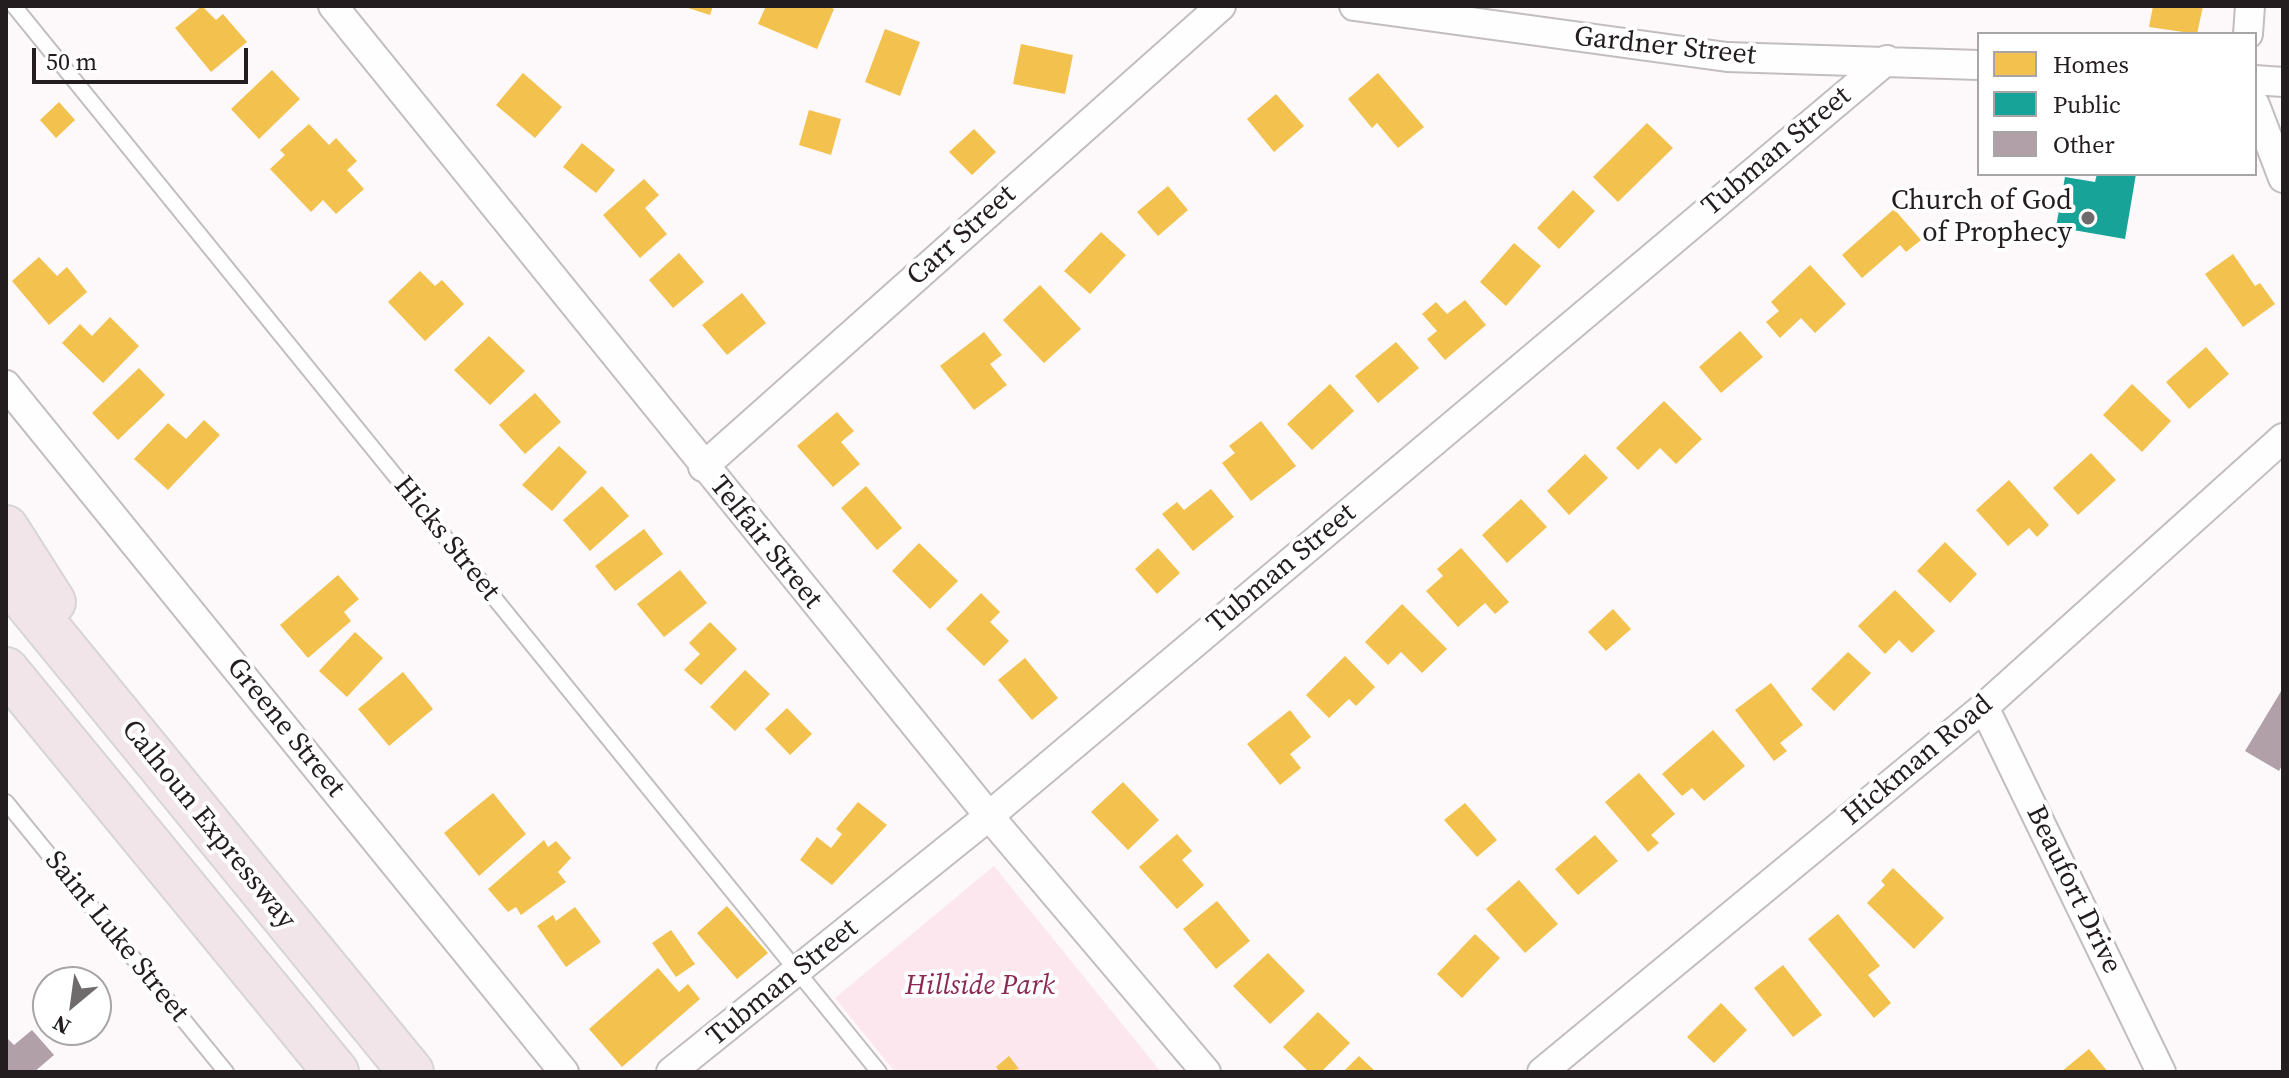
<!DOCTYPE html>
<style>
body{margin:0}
#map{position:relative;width:2289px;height:1078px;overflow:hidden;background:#fdf9fb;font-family:"Source Serif 4",serif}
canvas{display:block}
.frame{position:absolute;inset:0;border:8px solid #231d1f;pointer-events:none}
.legend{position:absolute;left:1977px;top:32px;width:280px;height:144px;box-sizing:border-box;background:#fff;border:2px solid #a7a5a5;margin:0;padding:10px 14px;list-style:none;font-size:24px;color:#231d1f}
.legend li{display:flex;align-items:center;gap:16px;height:40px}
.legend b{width:40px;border:2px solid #a7a5a5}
.north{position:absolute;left:32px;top:966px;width:80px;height:80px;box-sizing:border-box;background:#fff;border:2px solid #a7a5a5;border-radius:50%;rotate:209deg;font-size:22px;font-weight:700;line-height:32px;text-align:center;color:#231d1f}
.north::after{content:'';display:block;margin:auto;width:28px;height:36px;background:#6f6a6c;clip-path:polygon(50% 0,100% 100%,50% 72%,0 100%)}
.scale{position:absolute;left:32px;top:48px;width:216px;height:36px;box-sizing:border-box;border:4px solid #231d1f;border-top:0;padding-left:10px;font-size:24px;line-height:28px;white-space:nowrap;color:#231d1f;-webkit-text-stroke:6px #fff;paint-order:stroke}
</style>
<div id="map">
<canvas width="2289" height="1078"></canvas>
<div class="frame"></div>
<ul class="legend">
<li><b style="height:22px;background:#f2c14e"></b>Homes</li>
<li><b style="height:22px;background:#17a398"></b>Public</li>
<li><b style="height:22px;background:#b1a0a7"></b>Other</li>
</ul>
<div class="north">N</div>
<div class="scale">50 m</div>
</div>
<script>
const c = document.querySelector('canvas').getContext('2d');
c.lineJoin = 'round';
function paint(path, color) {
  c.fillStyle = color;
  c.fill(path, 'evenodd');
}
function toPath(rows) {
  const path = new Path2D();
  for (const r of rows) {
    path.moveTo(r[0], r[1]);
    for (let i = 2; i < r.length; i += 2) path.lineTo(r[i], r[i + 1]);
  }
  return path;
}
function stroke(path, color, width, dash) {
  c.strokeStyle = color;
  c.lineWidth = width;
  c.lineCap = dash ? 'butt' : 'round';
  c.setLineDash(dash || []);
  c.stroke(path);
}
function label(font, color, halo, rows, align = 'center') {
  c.font = font + ' "Source Serif 4",serif';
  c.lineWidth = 8;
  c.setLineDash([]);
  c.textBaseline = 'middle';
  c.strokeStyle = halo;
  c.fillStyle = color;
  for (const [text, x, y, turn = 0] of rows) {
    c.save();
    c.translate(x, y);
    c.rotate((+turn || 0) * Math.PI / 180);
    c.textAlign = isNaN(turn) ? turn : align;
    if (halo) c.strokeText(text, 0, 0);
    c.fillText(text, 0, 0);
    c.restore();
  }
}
paint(toPath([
 [994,866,1161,1072,895,1072,835,998]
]), '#fbe7ed');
paint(toPath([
 [202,6,216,20,223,14,247,42,211,72,175,28],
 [682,6,713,6,710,15],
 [766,6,827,6,834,9,817,49,758,24],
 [2153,6,2203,6,2197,34,2149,27],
 [885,29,920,42,900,96,865,82],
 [1021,44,1073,55,1065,94,1013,84],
 [272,70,300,99,259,139,231,109],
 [523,73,562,107,535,138,496,105],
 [1378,73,1424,127,1398,148,1377,123,1372,128,1348,99],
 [1276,94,1304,126,1274,152,1247,119],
 [59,102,75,120,56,138,40,120],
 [809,110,841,119,831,155,799,145],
 [1647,123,1673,148,1618,202,1593,177],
 [309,124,329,145,336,138,357,161,347,170,364,189,336,214,323,200,311,212,270,169,285,155,280,150],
 [974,129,996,152,972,175,949,152],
 [582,143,615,170,596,193,563,167],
 [644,179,659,195,645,208,667,234,640,258,603,215],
 [1168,186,1188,210,1158,236,1137,212],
 [1573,190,1595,211,1559,249,1537,228],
 [1894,209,1921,240,1906,252,1900,245,1862,278,1842,255],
 [1101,232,1126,255,1090,294,1064,271],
 [1514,243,1541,266,1506,306,1480,282],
 [679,253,704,282,673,308,649,280],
 [2233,254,2255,286,2260,283,2275,304,2243,327,2205,274],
 [39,257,57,276,67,267,87,292,49,325,12,281],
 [1810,265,1846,304,1815,333,1801,318,1780,338,1766,322,1779,311,1771,302],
 [420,271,435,286,442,280,464,304,425,341,388,302],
 [1040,285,1081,329,1044,363,1003,320],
 [742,293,766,323,727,355,702,325],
 [1465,300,1486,325,1445,360,1427,339,1437,331,1422,314,1436,302,1447,314],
 [110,317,139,346,103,383,62,343,80,324,92,336],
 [1740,331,1763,357,1721,393,1699,367],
 [984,332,1002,355,990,364,1007,385,974,410,940,366],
 [489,336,525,371,490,405,454,370],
 [1396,342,1419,368,1378,403,1355,376],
 [2206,347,2229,374,2189,409,2166,382],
 [139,368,165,395,118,440,92,413],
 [1330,384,1354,411,1312,450,1287,424],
 [2132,384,2171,421,2142,452,2103,415],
 [535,393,561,422,525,454,499,425],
 [1664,401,1702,439,1676,464,1660,448,1638,470,1616,448],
 [837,412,854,431,841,442,860,464,833,487,797,446],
 [204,420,220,435,168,490,134,459,168,423,186,439],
 [1261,421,1296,466,1251,501,1222,463,1235,453,1229,446],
 [559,446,587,472,552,511,522,485],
 [2091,453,2116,480,2078,515,2053,488],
 [1585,454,1608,478,1569,515,1547,491],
 [2009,480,2049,525,2037,537,2029,528,2008,546,1976,510],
 [602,486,629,516,590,551,563,520],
 [866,486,902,528,877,550,841,508],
 [1211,489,1234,517,1193,551,1162,514,1177,502,1184,510],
 [1521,499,1547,527,1507,563,1482,535],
 [644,529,663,554,615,591,595,566],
 [1945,542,1977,574,1950,603,1917,571],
 [919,543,958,581,930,609,892,571],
 [1158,548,1180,573,1157,594,1135,569],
 [1461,548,1509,602,1495,614,1485,603,1458,627,1426,591,1443,576,1437,569],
 [680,570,707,603,664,637,637,604],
 [338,575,359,599,344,612,351,621,308,658,280,625],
 [1895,590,1935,631,1912,653,1899,640,1885,654,1858,626],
 [981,593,1000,612,990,622,1009,641,984,666,946,629],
 [1402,604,1447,649,1422,673,1401,652,1388,665,1365,642],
 [1613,609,1631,629,1606,651,1588,632],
 [710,622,737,649,701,685,684,670,700,654,689,643],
 [355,632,383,658,347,697,319,671],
 [1848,652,1871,673,1834,711,1811,689],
 [1345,656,1375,687,1356,706,1349,699,1329,718,1306,695],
 [1025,658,1058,698,1032,720,998,680],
 [745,670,770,694,735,731,710,707],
 [403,672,433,709,389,746,358,709],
 [1771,683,1803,725,1780,743,1787,751,1774,761,1735,710],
 [787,708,812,734,790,755,765,729],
 [1290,710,1311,737,1290,754,1301,768,1280,785,1247,744],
 [1713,730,1745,766,1704,801,1692,788,1682,796,1662,774],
 [1639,773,1675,814,1651,835,1659,843,1648,852,1605,802],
 [1123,782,1159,820,1128,850,1091,812],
 [493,793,526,834,479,876,444,833],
 [858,802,887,825,832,885,800,860,817,837,831,848,842,834,836,829],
 [1465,803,1497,840,1477,857,1444,820],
 [1177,834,1192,851,1182,860,1204,885,1177,909,1139,867],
 [1595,835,1618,861,1578,895,1555,869],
 [544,840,548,847,556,841,571,858,558,872,566,882,521,915,516,907,508,912,488,889],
 [1893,868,1944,918,1914,949,1867,903,1885,885,1881,881],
 [1519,880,1558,924,1525,953,1486,909],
 [1217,901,1250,941,1216,969,1183,929],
 [727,906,768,953,737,979,697,933],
 [575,907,601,942,566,967,537,926,553,915,556,921],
 [1838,914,1880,966,1868,975,1891,1003,1874,1018,1808,939],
 [671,930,695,964,676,977,652,943],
 [1475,934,1500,958,1462,998,1437,974],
 [1268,953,1305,991,1270,1024,1233,986],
 [1783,965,1822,1015,1793,1037,1754,988],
 [658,968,679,992,688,984,700,999,622,1067,589,1029],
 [1721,1003,1747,1030,1714,1063,1687,1037],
 [1318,1012,1350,1043,1321,1072,1309,1072,1283,1047],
 [2089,1049,2108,1072,2061,1072],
 [1009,1056,1019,1069,1000,1072,996,1067],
 [1359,1056,1376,1072,1343,1072]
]), '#f2c14e');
paint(toPath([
 [2097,174,2136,174,2125,239,2056,227,2065,177,2095,182]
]), '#17a398');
paint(toPath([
 [2283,688,2283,764,2279,771,2245,751],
 [32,1030,54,1055,34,1072,6,1072,6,1041,8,1039,14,1045]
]), '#b1a0a7');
const service = toPath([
 [14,6,879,1072],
 [6,802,226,1072]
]);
const minor = toPath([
 [333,6,989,816,1206,1072],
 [1354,6,1727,57,1979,65],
 [2248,34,2250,6],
 [2255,80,2283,82],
 [2255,105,2283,178],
 [6,385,564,1072],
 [703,467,1221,6],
 [1984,707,2161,1072],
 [671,1072,989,816,1887,60],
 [1542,1072,1984,707,2283,438]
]);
const motorway = toPath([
 [6,528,53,602],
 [6,577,411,1072],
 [6,670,336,1072]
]);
stroke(service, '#c2bebf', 18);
stroke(minor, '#c2bebf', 32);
stroke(motorway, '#d7d4d5', 48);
stroke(service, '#fffefe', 14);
stroke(minor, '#fffefe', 28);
stroke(motorway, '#f1e5e9', 44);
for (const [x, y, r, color] of [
 [2088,218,8,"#6f6a6c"]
]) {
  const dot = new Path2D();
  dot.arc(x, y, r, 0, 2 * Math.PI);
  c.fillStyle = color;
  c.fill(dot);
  stroke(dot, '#fff', 3);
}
label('28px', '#231d1f', '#fff', [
 ["Gardner Street",1665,47,6],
 ["Tubman Street",1777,152,-40],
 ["Carr Street",962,236,-42],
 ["Hicks Street",446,539,51],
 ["Telfair Street",765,543,51],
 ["Tubman Street",1282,569,-40],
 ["Greene Street",285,728,51],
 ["Hickman Road",1918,761,-40],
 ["Calhoun Expressway",208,825,51],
 ["Beaufort Drive",2073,890,64],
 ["Saint Luke Street",116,937,51],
 ["Tubman Street",783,983,-39]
]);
label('28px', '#231d1f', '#fff', [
 ["Church of God",2072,202],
 ["of Prophecy",2072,234]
], 'right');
label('italic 28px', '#8b2954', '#fff', [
 ["Hillside Park",980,987]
]);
</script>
